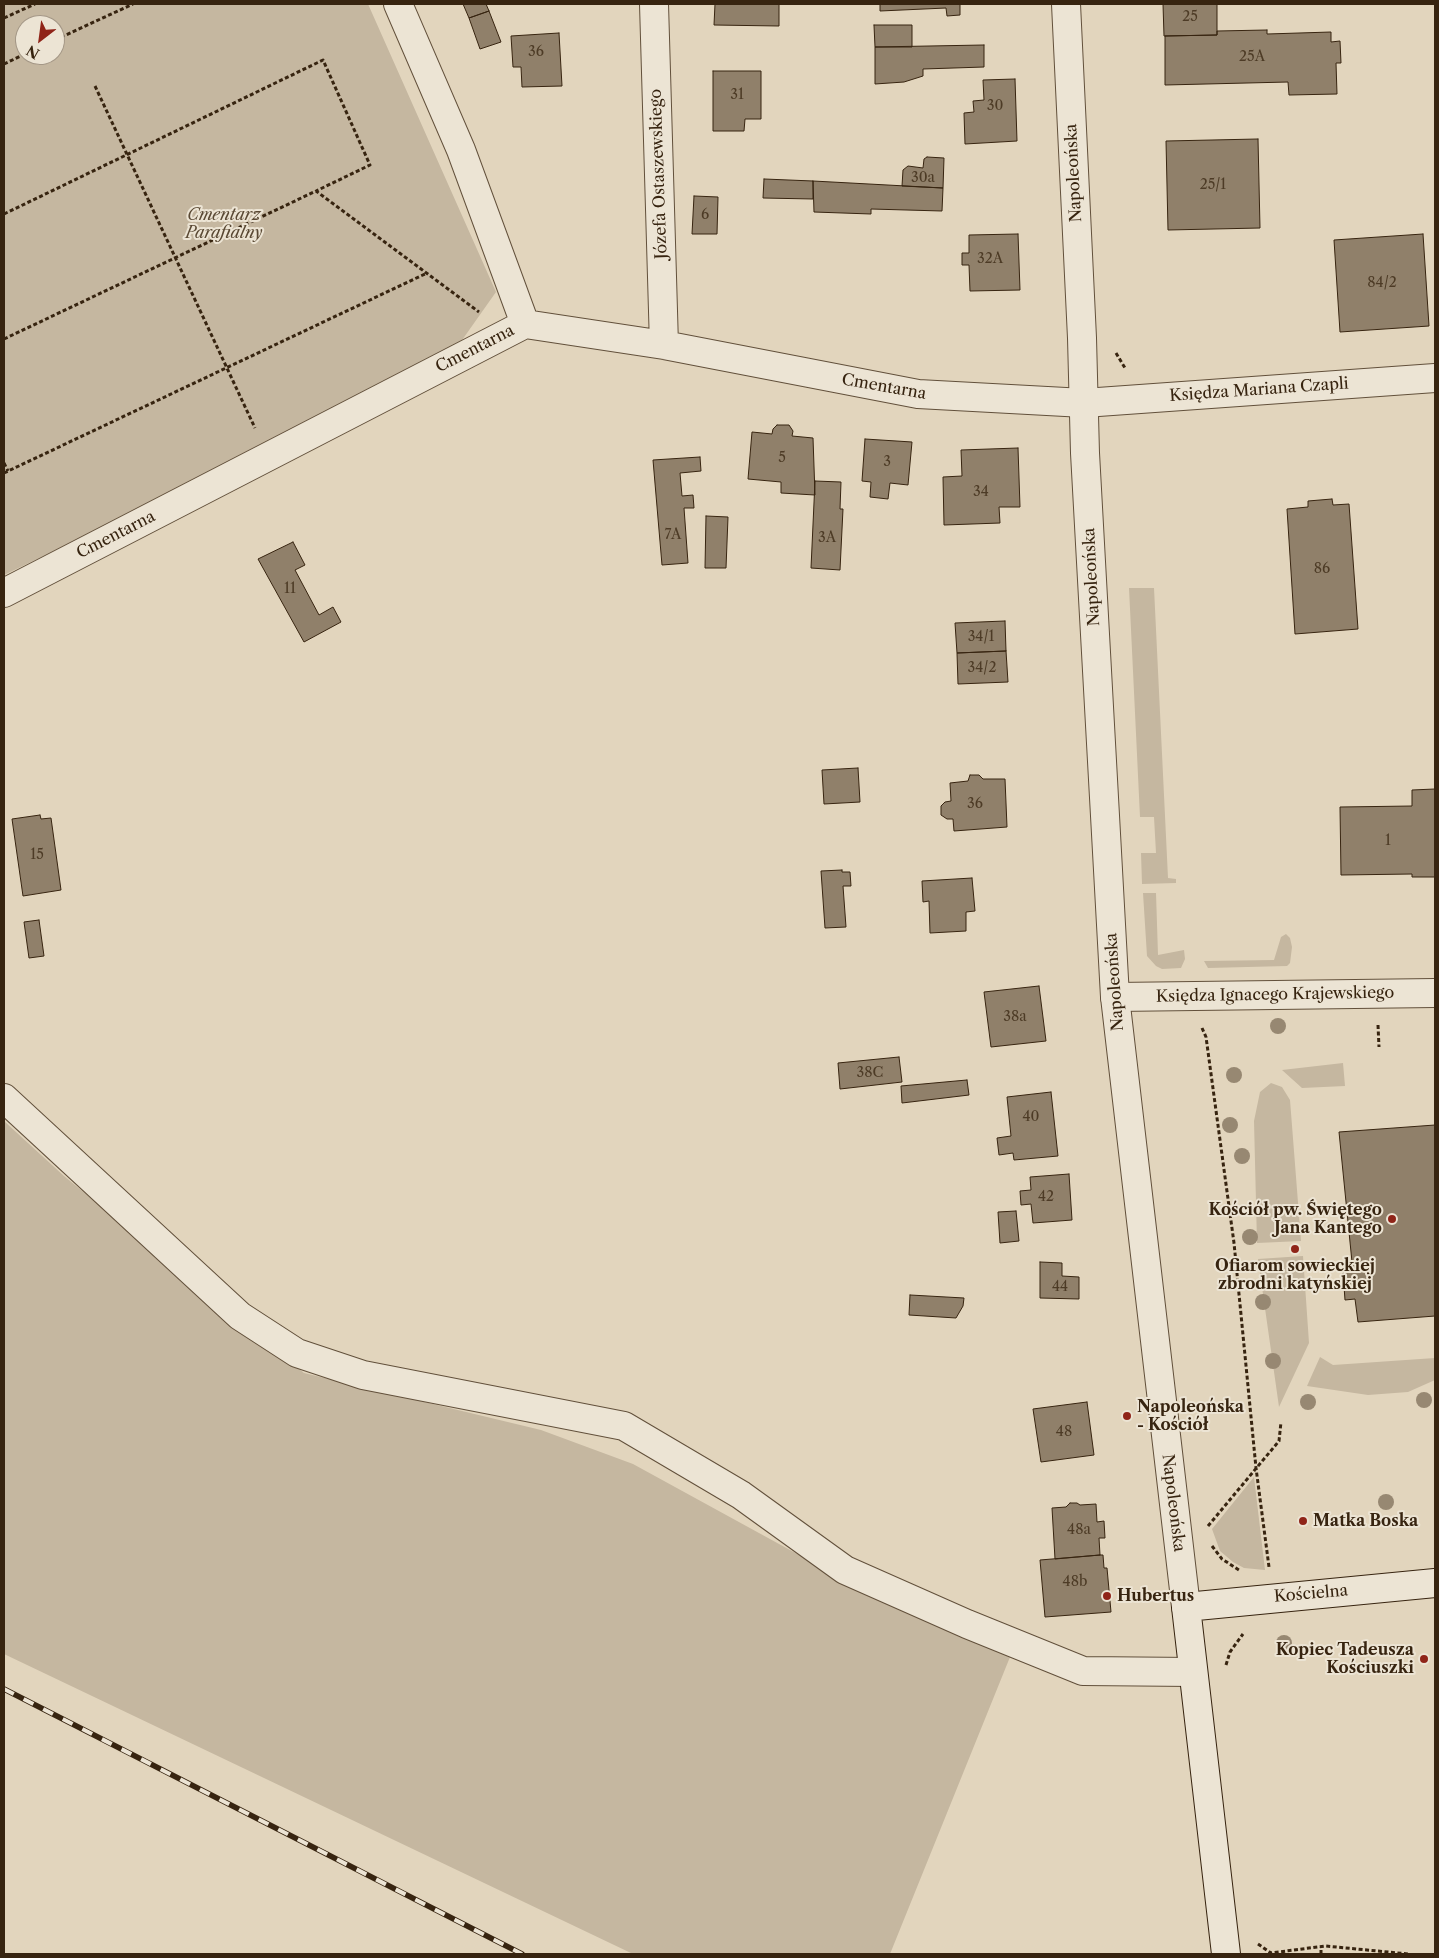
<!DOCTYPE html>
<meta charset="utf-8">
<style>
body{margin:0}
#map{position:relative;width:1439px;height:1958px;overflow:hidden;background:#e2d5bd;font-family:"Libre Caslon Text",serif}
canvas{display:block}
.frame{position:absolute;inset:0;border:5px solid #372410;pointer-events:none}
.north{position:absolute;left:15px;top:15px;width:50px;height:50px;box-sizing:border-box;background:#ece4d4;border:1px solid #a49786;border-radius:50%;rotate:210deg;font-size:14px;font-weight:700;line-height:20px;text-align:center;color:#372410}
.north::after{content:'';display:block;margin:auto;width:18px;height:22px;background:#8f2418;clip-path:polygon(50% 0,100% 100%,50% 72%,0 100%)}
</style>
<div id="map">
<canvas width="1439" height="1958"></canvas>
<div class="frame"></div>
<div class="north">N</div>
</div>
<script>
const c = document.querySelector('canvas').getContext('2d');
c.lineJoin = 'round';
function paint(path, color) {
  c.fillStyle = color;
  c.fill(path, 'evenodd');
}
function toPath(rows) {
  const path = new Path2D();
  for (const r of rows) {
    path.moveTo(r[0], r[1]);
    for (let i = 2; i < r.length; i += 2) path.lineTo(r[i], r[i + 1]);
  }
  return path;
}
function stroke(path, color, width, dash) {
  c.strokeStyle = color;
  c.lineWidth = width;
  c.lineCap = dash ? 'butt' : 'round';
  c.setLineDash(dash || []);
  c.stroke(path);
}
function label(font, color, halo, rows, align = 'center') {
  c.font = font + ' "Libre Caslon Text",serif';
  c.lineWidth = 4;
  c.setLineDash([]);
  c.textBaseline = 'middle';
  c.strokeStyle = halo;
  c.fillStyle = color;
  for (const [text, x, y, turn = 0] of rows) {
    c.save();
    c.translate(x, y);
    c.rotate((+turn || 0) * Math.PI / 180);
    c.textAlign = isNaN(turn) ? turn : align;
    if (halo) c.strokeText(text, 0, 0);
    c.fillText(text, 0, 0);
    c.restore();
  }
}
paint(toPath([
 [4,4,368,4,496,292,448,360,4,575],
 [25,25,55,25,55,55,25,55],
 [1129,588,1154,588,1168,878,1176,879,1176,883,1142,884,1141,853,1156,853,1154,817,1140,817],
 [1143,893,1156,893,1158,955,1184,950,1185,959,1181,968,1162,969,1156,966,1147,956],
 [1286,934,1290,938,1292,947,1290,963,1287,966,1208,968,1204,961,1274,960,1281,937],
 [1343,1063,1345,1086,1302,1088,1282,1070],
 [1271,1083,1282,1087,1290,1100,1301,1241,1257,1243,1254,1121,1260,1092],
 [4,1121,64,1176,304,1373,541,1430,633,1464,874,1596,1010,1657,890,1954,633,1954,4,1654],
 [1303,1256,1309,1343,1279,1407,1258,1259],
 [1320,1357,1333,1365,1435,1358,1435,1380,1408,1392,1368,1395,1307,1386],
 [1254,1477,1265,1570,1244,1568,1233,1562,1220,1551,1212,1529]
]), '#c5b7a0');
const building = toPath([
 [463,4,486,4,489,11,469,18,463,4],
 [715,4,779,4,779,26,714,25,715,4],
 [880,4,960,4,960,15,947,16,946,8,880,11,880,4],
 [1163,4,1217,4,1217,35,1164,36,1163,4],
 [489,11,501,42,480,49,469,18,489,11],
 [874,25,912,25,912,47,875,47,874,25],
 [1267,30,1267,34,1331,32,1331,42,1340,41,1341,63,1336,63,1337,94,1289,95,1288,82,1165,85,1165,36,1217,35,1217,31,1267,30],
 [559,33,562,86,522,87,521,67,513,67,511,36,559,33],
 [984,45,984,67,923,69,923,76,904,82,875,84,875,47,984,45],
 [713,71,761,71,761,119,745,119,744,131,713,131,713,71],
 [1015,79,1017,141,965,144,964,113,974,112,973,101,984,100,983,80,1015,79],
 [1258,139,1260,228,1168,230,1166,141,1258,139],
 [927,157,944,158,943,188,902,186,903,170,908,166,923,168,924,159,927,157],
 [764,179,813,181,813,199,763,198,764,179],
 [813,181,943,188,942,211,871,209,871,214,814,212,813,181],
 [694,196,718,197,717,234,692,234,694,196],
 [1018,234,1020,290,970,291,969,265,962,265,962,253,969,253,969,235,1018,234],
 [1423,234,1429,326,1340,332,1334,240,1423,234],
 [777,425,789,425,793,431,792,436,813,438,815,495,781,493,781,482,748,479,752,432,772,434,773,429,777,425],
 [865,439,912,442,908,485,890,483,888,499,870,497,871,482,862,481,865,439],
 [1018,448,1020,507,999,507,1000,523,944,525,943,477,962,476,961,450,1018,448],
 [700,457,701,471,680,473,682,496,693,495,694,508,684,508,688,563,662,565,653,460,700,457],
 [815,481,841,482,840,509,843,509,840,570,811,568,815,481],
 [1332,499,1333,505,1349,504,1358,629,1295,634,1287,509,1308,507,1308,501,1332,499],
 [706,516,728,517,726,568,705,568,706,516],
 [293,542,305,565,295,570,319,615,333,607,341,622,304,642,258,559,293,542],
 [1005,621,1006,651,957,653,955,623,1005,621],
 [1006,651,1008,682,958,684,957,653,1006,651],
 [858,768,860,802,824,804,822,770,858,768],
 [970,775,979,775,983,779,1005,779,1007,827,954,831,953,819,947,819,941,815,941,806,945,802,951,801,950,783,968,781,970,775],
 [1435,789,1435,877,1412,877,1412,874,1341,875,1340,807,1412,806,1412,790,1435,789],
 [40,815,41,819,51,818,61,890,23,896,12,819,40,815],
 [842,870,842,872,850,872,851,886,843,886,846,927,825,928,821,871,842,870],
 [972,878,975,911,966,912,966,931,930,933,929,901,923,902,922,881,972,878],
 [39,920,44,956,29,958,24,922,39,920],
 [1039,986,1046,1041,991,1047,984,992,1039,986],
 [899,1057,902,1082,840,1089,838,1063,899,1057],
 [967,1080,969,1095,902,1103,901,1086,967,1080],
 [1051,1092,1058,1156,1014,1160,1013,1153,999,1155,997,1138,1011,1136,1007,1097,1051,1092],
 [1435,1125,1435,1316,1358,1322,1355,1299,1345,1300,1343,1273,1353,1272,1339,1132,1435,1125],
 [1069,1174,1072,1220,1033,1223,1031,1204,1021,1205,1020,1191,1031,1190,1030,1177,1069,1174],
 [1016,1211,1019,1241,1000,1243,998,1212,1016,1211],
 [1040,1262,1062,1263,1062,1276,1079,1277,1079,1299,1040,1298,1040,1262],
 [910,1295,964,1298,963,1306,956,1318,909,1315,910,1295],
 [1087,1402,1094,1455,1041,1462,1033,1409,1087,1402],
 [1070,1503,1077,1503,1080,1505,1096,1504,1097,1522,1104,1521,1105,1538,1099,1538,1100,1555,1055,1559,1052,1508,1066,1507,1070,1503],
 [1100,1555,1103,1555,1104,1568,1107,1568,1111,1612,1045,1617,1040,1560,1100,1555]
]);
paint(building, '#90806a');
stroke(building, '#372410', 1);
const minor = toPath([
 [398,4,461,150,525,324],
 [654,4,664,345],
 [4,593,525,324,664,345,918,394,1084,403,1435,378],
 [1115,997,1435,993],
 [4,1098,240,1316,297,1353,363,1375,624,1426,741,1495,845,1570,967,1624,1083,1671,1193,1672]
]);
const tertiary = toPath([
 [1066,4,1082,338,1085,453,1115,997,1186,1607]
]);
const secondary = toPath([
 [1226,1954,1186,1607,1435,1583]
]);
stroke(minor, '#62503b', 30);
stroke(tertiary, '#62503b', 30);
stroke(secondary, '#372410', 30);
stroke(toPath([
 [4,18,35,4],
 [55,40,133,4],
 [4,64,25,54],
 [95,86,255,428],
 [4,214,323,60,370,165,316,191],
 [4,339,316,191,479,312],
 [1116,353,1125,368],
 [4,463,8,471],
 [4,473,427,273],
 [1378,1025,1379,1047],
 [1202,1028,1206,1037,1234,1243,1256,1468,1269,1567],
 [1208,1526,1279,1441,1281,1422],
 [1212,1546,1222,1559,1239,1570],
 [1226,1665,1230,1652,1243,1634],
 [1258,1944,1271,1953,1325,1946,1409,1954],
 [1321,1954,1321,1947]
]), '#372410', 3, [4, 2.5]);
stroke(minor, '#ece4d4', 28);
stroke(tertiary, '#ece4d4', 28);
stroke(secondary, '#ece4d4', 28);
const rail = toPath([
 [4,1689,522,1954]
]);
stroke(rail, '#372410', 5.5);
stroke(rail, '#ece4d4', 4, [11]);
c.fillStyle = '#978872';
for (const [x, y] of [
 [1278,1026],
 [1234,1075],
 [1230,1125],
 [1242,1156],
 [1250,1237],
 [1263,1302],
 [1273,1361],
 [1424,1400],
 [1308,1402],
 [1386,1502],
 [1284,1643]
]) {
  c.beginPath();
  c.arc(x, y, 8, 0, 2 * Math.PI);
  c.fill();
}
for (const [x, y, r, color] of [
 [1392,1219,5,"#8f2418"],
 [1295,1249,5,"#8f2418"],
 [1127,1416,5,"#8f2418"],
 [1303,1521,5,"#8f2418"],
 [1107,1596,5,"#8f2418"],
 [1424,1659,5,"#8f2418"]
]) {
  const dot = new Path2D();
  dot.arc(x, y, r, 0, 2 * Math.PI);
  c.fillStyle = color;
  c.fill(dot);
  stroke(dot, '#ece4d4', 2);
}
label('14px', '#4d3b26', null, [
 ["25",1190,17],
 ["36",536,52],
 ["25A",1252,57],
 ["31",737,95],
 ["30",995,106],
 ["30a",923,178],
 ["25/1",1213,185],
 ["6",705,215],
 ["32A",990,259],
 ["84/2",1382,283],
 ["5",782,458],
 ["3",887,462],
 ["34",981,492],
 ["7A",673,535],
 ["3A",827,538],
 ["86",1322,569],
 ["11",290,589],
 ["34/1",981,637],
 ["34/2",982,668],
 ["36",975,804],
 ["1",1388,841],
 ["15",37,855],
 ["38a",1015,1017],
 ["38C",870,1073],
 ["40",1031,1117],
 ["42",1046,1197],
 ["44",1060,1287],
 ["48",1064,1432],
 ["48a",1079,1530],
 ["48b",1075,1582]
]);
label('16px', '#372410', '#ece4d4', [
 ["Napoleońska",1074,173,-93],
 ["Józefa Ostaszewskiego",659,174,-92],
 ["Cmentarna",475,349,-27],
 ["Cmentarna",884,387,10],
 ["Księdza Mariana Czapli",1259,390,-4],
 ["Cmentarna",116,535,-27],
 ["Napoleońska",1092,577,-93],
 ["Napoleońska",1115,982,-94],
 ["Księdza Ignacego Krajewskiego",1275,995,-1],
 ["Napoleońska",1173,1503,83],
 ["Kościelna",1311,1594,-5]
]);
label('italic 16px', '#5a4934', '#ece4d4', [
 ["Cmentarz",224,215],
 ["Parafialny",224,233]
]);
label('bold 16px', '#372410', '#ece4d4', [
 ["Kościół pw. Świętego",1382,1210,"right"],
 ["Jana Kantego",1382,1228,"right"],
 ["Ofiarom sowieckiej",1295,1266,"center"],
 ["zbrodni katyńskiej",1295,1284,"center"],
 ["Napoleońska",1137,1407],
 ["- Kościół",1137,1425],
 ["Matka Boska",1313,1521],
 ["Hubertus",1117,1596],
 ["Kopiec Tadeusza",1414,1650,"right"],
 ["Kościuszki",1414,1668,"right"]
], 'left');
</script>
